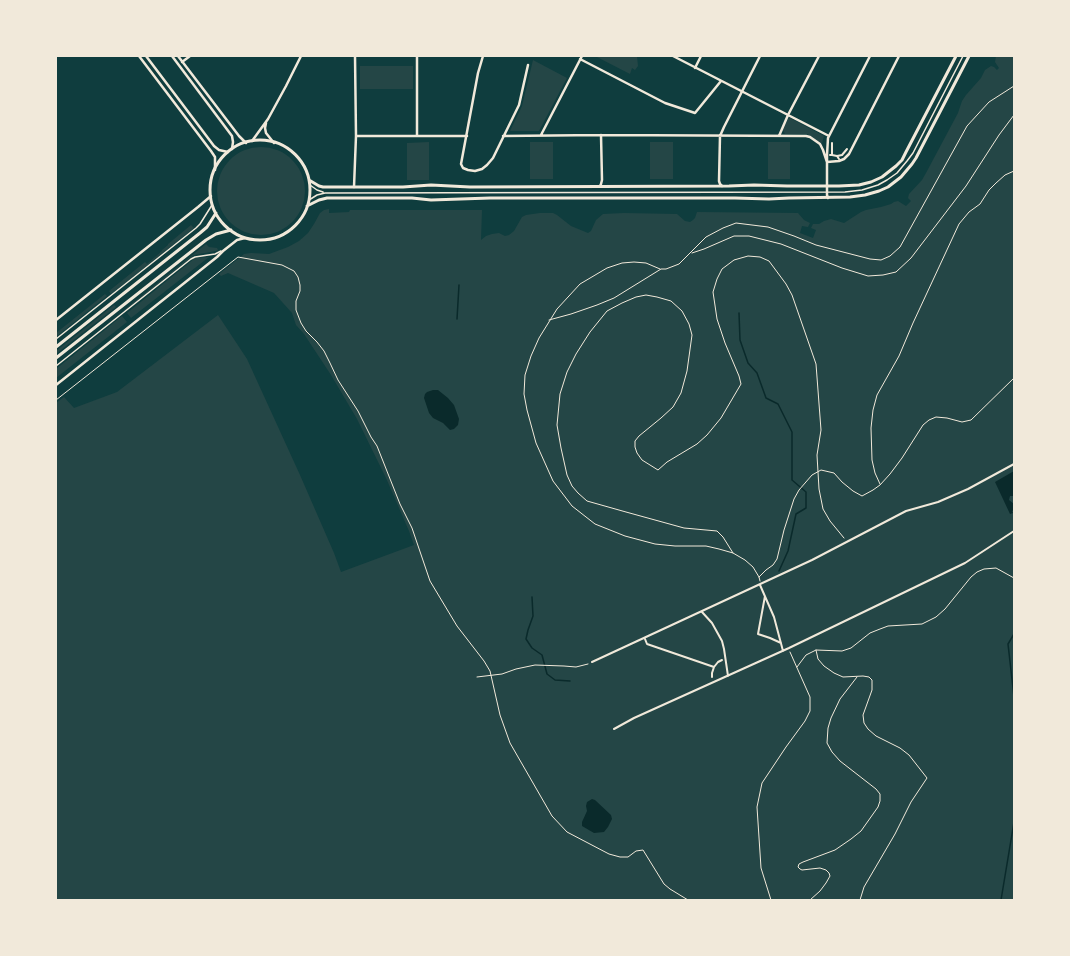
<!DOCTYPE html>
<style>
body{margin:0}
#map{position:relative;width:1070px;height:956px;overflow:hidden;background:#0f3d3e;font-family:"Asap Condensed",sans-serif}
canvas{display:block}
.frame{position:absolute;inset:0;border:57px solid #f1e9da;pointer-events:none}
</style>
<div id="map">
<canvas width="1070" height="956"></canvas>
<div class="frame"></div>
</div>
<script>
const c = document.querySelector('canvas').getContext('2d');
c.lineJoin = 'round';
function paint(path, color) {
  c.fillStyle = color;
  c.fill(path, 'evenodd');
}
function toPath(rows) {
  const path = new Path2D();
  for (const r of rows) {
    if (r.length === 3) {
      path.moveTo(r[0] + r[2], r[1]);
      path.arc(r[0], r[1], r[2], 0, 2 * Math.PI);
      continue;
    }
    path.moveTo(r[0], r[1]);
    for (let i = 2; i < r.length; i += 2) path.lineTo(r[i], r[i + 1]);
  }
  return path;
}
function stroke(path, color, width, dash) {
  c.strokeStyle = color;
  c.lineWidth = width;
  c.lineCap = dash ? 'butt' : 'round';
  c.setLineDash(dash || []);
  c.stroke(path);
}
paint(toPath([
 [595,56,637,56,638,66,635,70,632,68,630,74],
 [996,56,1014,56,1014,900,56,900,56,403,64,397,74,408,117,392,218,315,247,359,300,475,334,553,341,572,414,545,409,531,386,478,357,419,331,375,304,334,296,325,292,313,274,293,228,273,221,276,219,274,244,254,251,253,269,254,288,247,299,241,308,233,314,224,320,213,324,210,329,209,329,213,349,212,350,210,482,210,481,240,486,236,492,234,499,233,505,236,509,235,514,231,522,217,526,215,540,213,553,213,557,215,571,226,588,233,591,231,596,220,603,214,624,213,677,214,685,221,690,222,693,220,695,218,697,212,798,213,804,220,810,223,808,227,802,226,800,233,813,238,816,230,811,228,813,224,819,224,824,221,831,219,844,223,861,212,866,210,881,207,891,204,894,202,898,201,906,206,911,201,908,198,909,194,922,180,926,173,958,113,962,101,966,95,981,78,985,70,991,66,994,67,997,70,999,68,995,62],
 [533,60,567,78,539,131,510,131,522,106],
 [360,66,413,66,413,89,360,89],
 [790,118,824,136,822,143,821,143,807,134,785,134,783,130,788,119],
 [429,142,429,180,407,180,407,143],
 [530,142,553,142,553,179,530,179],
 [650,142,673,142,673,179,650,179],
 [768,142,790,142,790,179,768,179],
 [261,191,44],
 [191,225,194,228,111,294,109,291,145,262,147,264,162,251,162,250,168,245,168,244],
 [206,244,209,247,217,248,218,250,216,251,194,255,124,311,124,310],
 [209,257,131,318,127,313,195,258],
 [105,294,107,296,56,337,56,333],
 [114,305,116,307,56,354,56,351],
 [122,316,127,322,56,378,56,369]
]), '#244646');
paint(toPath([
 [433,390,438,390,448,398,454,405,459,419,458,425,454,429,450,430,443,423,433,418,429,413,424,398,425,394,427,392],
 [1014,471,1014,496,1010,496,1009,500,1014,504,1014,510,1012,511,1013,513,1010,514,995,482],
 [592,799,595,800,611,815,612,819,608,827,604,832,594,833,582,826,582,822,587,811,586,806,587,802]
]), '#0a2a2b');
stroke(toPath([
 [739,313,740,340,748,363,757,373,766,398,778,404,792,432,792,480,806,492,806,508,796,514,788,551,779,571],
 [457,319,459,285],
 [532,597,533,616,528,630,526,639,532,648,542,655,547,674,555,680,570,681],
 [1014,634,1008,644,1014,697],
 [1001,900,1014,822]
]), '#0a2a2b', 1.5);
stroke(toPath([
 [692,253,704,249,734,236,749,236,781,244,842,268,868,276,883,275,896,272,911,258,966,186,999,135,1014,115],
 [660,269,646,263,634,262,622,263,607,268,580,284,557,309,539,338,531,356,525,375,524,394,527,410,536,443,553,481,572,506,595,524,625,536,655,544,675,546,706,546,719,549,733,553,745,560,753,567,759,577,760,581],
 [549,320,571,314,597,305,614,298,661,269,666,269,679,264,706,237,723,228,736,223,768,227,794,236,816,245,870,259,881,260,890,256,900,247,967,126,989,102,1014,86],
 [56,400,238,257,282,265,294,271,298,277,300,285,300,291,296,301,296,310,301,323,306,331,317,342,324,351,330,363,338,380,358,411,371,437,377,446,400,504,412,528,430,581,457,626,484,661,490,671,500,715,510,743,552,816,567,832,609,854,620,857,628,857,636,851,643,850,664,884,670,889,688,900],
 [880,484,875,473,872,460,871,428,873,410,877,395,899,356,913,323,959,224,969,212,980,204,989,190,996,183,1005,175,1014,171],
 [733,553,723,537,717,531,684,528,626,512,587,501,578,493,572,486,567,475,561,448,557,425,560,394,567,372,576,354,590,332,607,311,622,303,636,297,646,295,657,297,671,301,682,311,689,324,692,335,687,371,681,393,673,407,661,418,639,436,635,441,635,447,637,453,642,460,658,470,667,462,697,444,707,435,721,418,741,384,739,376,725,343,717,319,713,292,717,279,722,269,734,260,748,256,760,257,769,261,786,284,792,295,816,364,821,430,817,455,819,489,823,509,830,521,844,538],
 [759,577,766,570,773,565,777,559,784,530,794,499,799,490,812,475,821,470,834,473,842,482,853,491,862,496,873,490,880,485,890,474,902,458,923,425,929,420,936,417,947,418,962,422,971,420,1014,378],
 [816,650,818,659,824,666,834,673,843,677,863,676,869,677,872,680,872,690,863,715,864,723,868,729,876,736,900,748,909,755,927,778,911,802,895,834,864,887,860,900],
 [797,667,806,655,816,650,842,651,851,648,870,633,880,629,888,626,922,624,936,617,945,609,971,577,977,572,984,569,996,568,1014,578],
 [477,677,502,674,516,669,535,665,564,666,576,667,588,664],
 [771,900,761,868,757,807,762,783,786,747,805,721,810,711,810,697,790,652],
 [810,900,820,891,826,883,830,876,829,873,826,870,820,868,802,870,800,869,798,867,799,864,803,862,835,850,851,839,861,831,878,807,880,801,880,794,876,789,840,761,832,752,827,743,828,728,831,718,840,699,857,677]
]), '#f1e9da', 1);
stroke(toPath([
 [310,185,317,190,323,192],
 [309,200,317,195,325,193,845,192,862,190,878,185,887,180,897,173,907,161,913,153,963,56],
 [56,339,196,228,200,224,212,205],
 [56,366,191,259,195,257,215,254,221,251]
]), '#f1e9da', 1.5);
stroke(toPath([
 [830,155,832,155,832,143],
 [832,155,837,156,839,159],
 [837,156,842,155,847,149],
 [760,585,774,617,783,651],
 [765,596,758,634,770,638,781,643],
 [702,612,712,623,722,641,724,649,728,676],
 [645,639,647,644,714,667],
 [592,662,812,560,906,511,938,502,968,489,1014,464],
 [712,677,712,673,714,667,718,662,722,660],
 [614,729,634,718,789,648,965,563,1014,531]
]), '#f1e9da', 2);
stroke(toPath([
 [139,56,211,151,215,157,215,170],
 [146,56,214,146,219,150,228,152],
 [172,56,232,136,233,142,232,149],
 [178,56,239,136,246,143],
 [417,56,417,136],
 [483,56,478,73,461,164,463,168,468,170,475,171,482,169,487,165,493,158,519,105,528,65],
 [673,56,829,136],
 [580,59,665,103,695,113,721,81],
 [182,62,190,56],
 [695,68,701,56],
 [266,123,265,128,266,133,274,143],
 [541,135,582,56],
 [356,136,467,136],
 [503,136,601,135,806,136,810,137,820,144,823,150,827,162],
 [779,136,788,115,819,56],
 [252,141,268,119,286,86,301,56],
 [827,162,839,161,844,159,849,154,899,56],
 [600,186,601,184,602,180,601,135],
 [722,186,720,184,719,181,720,136,724,127,760,56],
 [354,187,356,136,355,56],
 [828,198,827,195,827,155,828,138,870,56],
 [56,320,198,207,211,196],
 [56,385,217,257,223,251,237,240,245,238]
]), '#f1e9da', 2.5);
stroke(toPath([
 [260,190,50],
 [309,180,319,186,323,187,403,187,431,185,470,187,729,186,754,185,787,186,839,186,859,185,871,182,882,177,896,166,902,160,906,152,956,56],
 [307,206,319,200,327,198,412,198,431,200,490,198,735,198,769,199,789,198,850,197,865,195,879,191,888,187,901,177,912,164,916,158,969,56],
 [56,347,200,233,207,227,216,213],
 [56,358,206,240,216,234,231,230]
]), '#f1e9da', 3);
</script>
